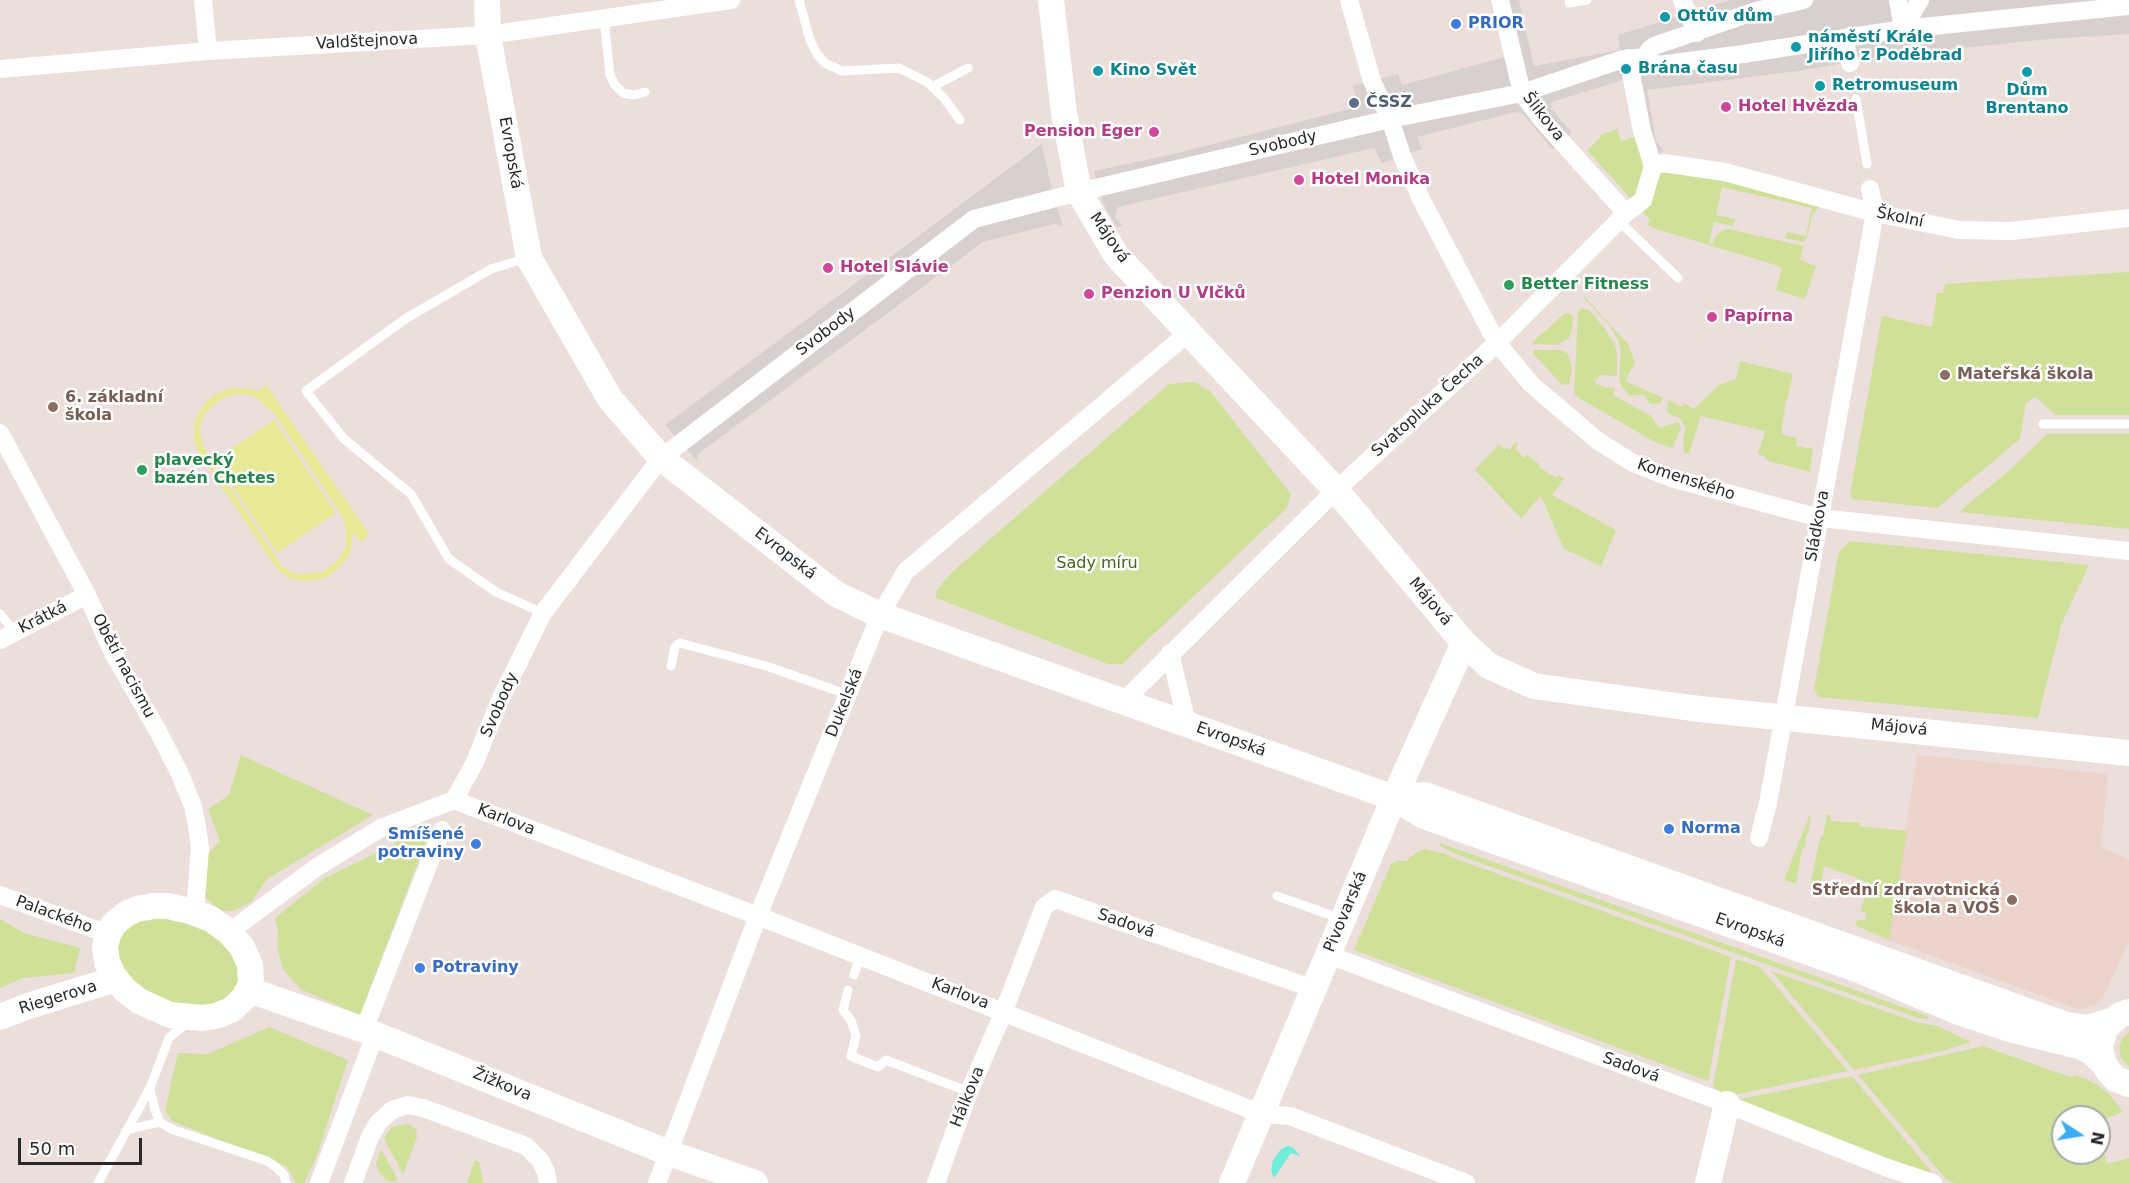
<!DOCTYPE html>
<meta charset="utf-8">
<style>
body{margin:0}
#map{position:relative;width:2129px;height:1183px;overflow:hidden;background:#ebdedb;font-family:"DejaVu Sans",sans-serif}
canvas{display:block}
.north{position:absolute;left:2051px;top:1105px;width:60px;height:60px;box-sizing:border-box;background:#fff;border:2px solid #a9a9a9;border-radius:50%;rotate:102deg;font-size:16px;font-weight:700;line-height:24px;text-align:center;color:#292929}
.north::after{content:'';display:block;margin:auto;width:21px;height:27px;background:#3dacf7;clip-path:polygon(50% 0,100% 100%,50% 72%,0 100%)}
.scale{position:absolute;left:18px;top:1138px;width:124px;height:27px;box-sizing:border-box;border:3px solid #292929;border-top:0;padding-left:8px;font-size:18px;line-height:21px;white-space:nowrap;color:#292929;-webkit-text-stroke:4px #fff;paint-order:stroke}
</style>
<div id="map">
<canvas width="2129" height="1183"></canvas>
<div class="north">N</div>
<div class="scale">50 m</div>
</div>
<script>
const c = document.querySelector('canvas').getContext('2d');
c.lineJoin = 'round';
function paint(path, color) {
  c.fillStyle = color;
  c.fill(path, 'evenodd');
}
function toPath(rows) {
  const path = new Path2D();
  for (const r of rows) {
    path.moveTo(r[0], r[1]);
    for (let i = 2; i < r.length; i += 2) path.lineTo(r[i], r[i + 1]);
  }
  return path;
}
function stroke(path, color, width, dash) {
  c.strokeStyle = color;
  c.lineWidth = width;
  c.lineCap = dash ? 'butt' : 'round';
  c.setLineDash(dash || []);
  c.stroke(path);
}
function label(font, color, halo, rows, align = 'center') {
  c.font = font + ' "DejaVu Sans",sans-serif';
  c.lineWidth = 5;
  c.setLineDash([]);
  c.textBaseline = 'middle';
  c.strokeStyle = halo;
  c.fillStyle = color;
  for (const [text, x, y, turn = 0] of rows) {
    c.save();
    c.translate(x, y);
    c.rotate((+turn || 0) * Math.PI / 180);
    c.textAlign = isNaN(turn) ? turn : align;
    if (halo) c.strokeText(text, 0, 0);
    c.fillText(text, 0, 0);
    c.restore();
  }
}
paint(toPath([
 [1917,755,2108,774,2101,847,2129,860,2129,942,2104,996,2096,1005,2082,1009,2072,1007,1889,940]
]), '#edd4cb');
paint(toPath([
 [1617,129,1621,141,1640,135,1659,172,1725,181,1819,203,1817,210,1813,212,1807,237,1804,242,1785,238,1787,232,1806,236,1812,208,1722,187,1716,215,1735,219,1733,226,1714,222,1709,243,1712,244,1718,233,1728,229,1803,246,1800,260,1816,266,1805,299,1776,290,1782,267,1659,230,1648,225,1650,220,1587,150,1601,137,1600,135],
 [2129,272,2129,415,2056,415,2035,397,2026,403,2020,439,1937,508,1852,499,1850,494,1882,316,1932,327,1937,293,1943,293,1945,284],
 [1584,296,1628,344,1635,362,1625,381,1663,398,1661,403,1651,404,1647,401,1646,396,1642,394,1629,396,1620,383,1619,377,1621,350,1618,340,1609,325,1583,297],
 [1581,308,1590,311,1605,329,1615,345,1617,354,1617,376,1600,375,1595,381,1596,384,1609,388,1615,387,1613,395,1651,416,1659,428,1678,422,1681,429,1672,448,1653,441,1574,395,1578,313],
 [1565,313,1570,313,1573,317,1572,330,1569,338,1557,345,1533,344,1533,342],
 [1534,350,1562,350,1568,354,1572,368,1569,384,1562,385,1533,353],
 [1740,361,1793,374,1787,400,1786,400,1781,434,1797,438,1796,446,1813,449,1810,472,1765,460,1766,457,1758,454,1765,431,1701,416,1689,454,1684,453,1683,437,1686,428,1680,418,1669,414,1667,411,1668,400,1682,407,1684,403,1694,409,1719,385,1736,379],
 [1194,382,1210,391,1291,494,1286,509,1122,664,1108,664,936,598,936,591,951,573,1169,384],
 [2047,434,2129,434,2129,529,1959,512,2012,468],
 [1516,442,1518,445,1515,448,1524,458,1527,455,1540,465,1539,467,1556,478,1558,475,1564,479,1552,495,1616,530,1601,566,1564,549,1541,496,1521,518,1475,470,1499,444,1504,450,1507,448,1509,450],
 [1850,541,2089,565,2062,623,2038,718,1818,697,1814,689,1839,551],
 [241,755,373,815,267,879,251,902,234,911,220,911,205,897,208,854,220,841,208,809,229,795],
 [1811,812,1808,834,1807,834,1804,849,1802,849,1796,884,1784,880],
 [1827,815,1830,815,1831,821,1860,823,1860,826,1907,831,1889,940,1855,925,1858,919,1865,921,1867,913,1860,911,1870,883,1824,866,1820,891,1810,888,1817,851,1821,836,1823,836],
 [432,825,360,1015,300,989,283,969,277,948,278,930,275,918,325,878],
 [1440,843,1917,1012,1929,1017,1928,1019,1918,1018,1458,855,1440,846],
 [1425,849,1443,853,1456,859,1731,957,1708,1081,1354,950,1391,864,1397,861,1406,861,1417,852],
 [143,918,180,919,208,930,232,951,241,977,237,990,223,1002,189,1007,154,997,128,978,116,952,119,934,125,928],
 [0,919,24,933,80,948,74,973,23,978,0,988],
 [1736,959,1760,967,1848,1071,1729,1096,1713,1087],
 [1771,971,1916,1022,1937,1026,1971,1042,1942,1051,1854,1070],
 [269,1027,348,1060,316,1158,304,1183,296,1183,287,1167,172,1121,165,1110,178,1053,208,1054],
 [2129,1032,2129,1067,2121,1058,2119,1048,2122,1039],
 [1983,1046,2070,1077,2075,1075,2086,1079,2098,1085,2110,1095,2123,1112,2099,1121,2099,1117,2063,1117,2063,1153,2099,1153,2099,1147,2101,1154,2104,1153,2107,1164,2129,1158,2129,1183,1954,1183,1946,1179,1858,1075],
 [1852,1076,1936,1177,1737,1100],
 [408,1124,416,1129,417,1137,403,1174,384,1138,392,1127],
 [381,1148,381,1149,398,1180,392,1182,386,1180,379,1172,376,1165],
 [475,1160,479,1162,483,1183,467,1183]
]), '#cfe198');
paint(toPath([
 [266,385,369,534,360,542,353,532,351,549,348,557,333,573,324,578,307,581,298,580,289,578,277,569,201,456,194,442,194,425,196,417,206,402,214,395,231,388,247,388,258,391],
 [233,394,246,394,255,397,274,413,344,519,346,531,346,547,337,561,322,572,299,574,291,572,281,565,203,446,200,426,205,413,218,401],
 [274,420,336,513,277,553,215,460]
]), '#e8e994');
paint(toPath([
 [1490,0,1519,0,1534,66,1620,50,1618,35,1731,0,2129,0,2129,34,2049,39,1885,56,1798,71,1647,90,1656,141,1664,150,1650,161,1626,79,1552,102,1551,108,1572,133,1552,149,1523,114,1516,112,1417,137,1422,149,1382,163,1374,148,1118,207,1115,217,1122,225,1118,228,1114,223,1104,205,1094,171,1178,153,1353,108,1357,105,1357,101,1353,86,1398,74,1402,85,1505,57],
 [1042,144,1052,191,1063,226,1054,224,983,242,698,454,697,461,665,425]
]), '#d8d0ce');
paint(toPath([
 [1288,1146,1293,1147,1300,1156,1291,1153,1274,1178,1271,1170,1273,1160,1281,1149]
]), '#6fecda');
stroke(toPath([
 [799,0,810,40,817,54,825,63,842,71,899,68,927,82,943,97,960,120],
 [1569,3,1587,0],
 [604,19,610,75,615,85,623,93,634,95,645,92],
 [932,87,968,68],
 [1856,99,1867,164],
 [1619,221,1678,278],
 [527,258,491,269,405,319,306,391,344,439,411,494,449,559,496,592,543,613],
 [2043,424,2129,424],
 [0,614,15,632],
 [671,666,675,647,680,643,766,666,849,695],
 [1277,896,1342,919],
 [854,975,860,956],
 [848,990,843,1010,851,1020,856,1036,851,1056,878,1067,886,1060,969,1092],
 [150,1088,155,1110,160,1122,171,1129,267,1161,276,1167,284,1175,286,1183],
 [127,1130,160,1122],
 [98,1183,150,1088,169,1038,188,1022]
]), '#fff', 9);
stroke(toPath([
 [203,0,208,51],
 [1349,0,1372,81,1390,119,1402,156,1422,201,1491,332,1497,343,1531,384,1598,441,1633,463,1671,478,1820,518,2129,551],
 [1500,0,1522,93,1543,121,1626,213],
 [1682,0,1697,33],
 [1898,0,1903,29],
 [1903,29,1920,0],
 [1844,39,1850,63],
 [1647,57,1650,62,1659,65,1743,54,1903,29,2129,6],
 [1647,57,1649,50,1654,46,1756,11,1804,0],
 [1628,58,1642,131,1653,166],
 [0,69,208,51,488,35,731,0],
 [0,433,87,595,113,653,158,731,179,772,193,806,197,826,200,848,195,912],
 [0,640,87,595],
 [1170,653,1187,724],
 [1124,701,1336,490,1497,343,1626,213,1643,200,1653,166,1664,163,1725,172,1875,213,1959,230,2011,231,2129,218],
 [454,800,758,916,1262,1114,1290,1116,1466,1183],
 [1759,838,1768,803,1875,213,1870,189],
 [0,895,108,934],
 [229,932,317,867,381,828,454,800,474,764,501,698,543,613,661,458,974,219,1079,192,1390,119,1522,93,1623,59,1647,57],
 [1329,955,1714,1099,1885,1167,1933,1183],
 [364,1030,442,830],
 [319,1183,375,1035],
 [353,1183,370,1137,378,1123,392,1110,408,1105,423,1108,526,1146,540,1160,546,1172,548,1183],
 [657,1183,758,916,880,615,906,571,1188,333],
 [936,1183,969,1092,1004,1011,1044,907,1055,899,1314,989]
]), '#fff', 18);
stroke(toPath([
 [487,0,488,35,529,258,610,399,661,458,836,594,880,615,1394,798,1424,816,1859,970,1961,1013,2009,1029,2082,1047,2093,1053,2104,1064],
 [1051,0,1064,113,1079,192,1116,255,1336,490,1464,643,1489,666,1534,686,1691,708,2129,753],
 [1394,798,1425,795,2066,1025,2088,1028,2111,1021],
 [168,906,190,911,211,919,229,932,242,947,250,965,251,984,244,998,231,1010,216,1016,202,1018,170,1015,139,1001,125,990,114,977,107,962,105,947,108,934,114,924,126,914,137,909,154,906,168,906],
 [249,990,364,1030,669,1153,755,1183],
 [2129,1012,2120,1015,2106,1027,2101,1042,2100,1049,2104,1064,2109,1072,2116,1079,2129,1084],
 [0,1017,28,1006,116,979],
 [1232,1183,1394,798,1464,643],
 [1708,1183,1727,1104]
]), '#fff', 26);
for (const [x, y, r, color] of [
 [1665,17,6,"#0f9aa8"],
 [1456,24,6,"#3f7fe0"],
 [1796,47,6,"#0f9aa8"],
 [1626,69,6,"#0f9aa8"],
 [1098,71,6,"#0f9aa8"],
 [2027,72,6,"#0f9aa8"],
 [1820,86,6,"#0f9aa8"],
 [1354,103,6,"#5c6f8a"],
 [1726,107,6,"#d1479c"],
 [1154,132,6,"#d1479c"],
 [1299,180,6,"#d1479c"],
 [828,268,6,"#d1479c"],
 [1509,285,6,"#2e9e5b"],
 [1089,294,6,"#d1479c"],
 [1712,317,6,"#d1479c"],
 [1945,375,6,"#8d6e63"],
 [53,407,6,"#8d6e63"],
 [142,470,6,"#2e9e5b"],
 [1669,829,6,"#3f7fe0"],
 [476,844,6,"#3f7fe0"],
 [2012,900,6,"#8d6e63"],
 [420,968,6,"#3f7fe0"]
]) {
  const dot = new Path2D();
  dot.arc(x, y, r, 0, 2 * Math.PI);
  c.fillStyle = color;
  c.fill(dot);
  stroke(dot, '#fff', 2);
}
label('bold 16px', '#0d838f', '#fff', [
 ["Ottův dům",1677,17],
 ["náměstí Krále",1808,38],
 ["Jiřího z Poděbrad",1808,56],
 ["Brána času",1638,69],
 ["Kino Svět",1110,71],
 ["Retromuseum",1832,86],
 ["Dům",2027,91,"center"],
 ["Brentano",2027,109,"center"]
], 'left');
label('bold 16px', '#366cbe', '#fff', [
 ["PRIOR",1468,24],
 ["Norma",1681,829],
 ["Smíšené",464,835,"right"],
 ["potraviny",464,853,"right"],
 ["Potraviny",432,968]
], 'left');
label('16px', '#292929', '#fff', [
 ["Valdštejnova",367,42,-3],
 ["Šlikova",1543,117,52],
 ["Svobody",1283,144,-13],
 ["Evropská",510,153,80],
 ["Školní",1900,218,12],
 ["Májová",1109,238,56],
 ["Svobody",826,332,-37],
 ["Svatopluka Čecha",1428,406,-42],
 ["Komenského",1686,480,18],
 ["Sládkova",1818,526,-80],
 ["Evropská",785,554,38],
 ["Májová",1430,602,50],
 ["Krátká",43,618,-27],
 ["Obětí nacismu",123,666,62],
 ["Dukelská",845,703,-68],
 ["Svobody",500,705,-66],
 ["Májová",1899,728,6],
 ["Evropská",1231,740,20],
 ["Karlova",506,820,21],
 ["Pivovarská",1346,912,-67],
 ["Palackého",54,915,20],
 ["Sadová",1126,924,19],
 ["Evropská",1750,931,20],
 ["Karlova",960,994,21],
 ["Riegerova",58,998,-17],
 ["Sadová",1631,1068,20],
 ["Žižkova",502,1085,22],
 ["Hálkova",968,1097,-68]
]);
label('bold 16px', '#4e5e75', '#fff', [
 ["ČSSZ",1366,103]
], 'left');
label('bold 16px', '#b23c85', '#fff', [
 ["Hotel Hvězda",1738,107],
 ["Pension Eger",1142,132,"right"],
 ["Hotel Monika",1311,180],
 ["Hotel Slávie",840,268],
 ["Penzion U Vlčků",1101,294],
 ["Papírna",1724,317]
], 'left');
label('bold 16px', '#27864d', '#fff', [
 ["Better Fitness",1521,285],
 ["plavecký",154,461],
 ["bazén Chetes",154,479]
], 'left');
label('bold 16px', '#785e54', '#fff', [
 ["Mateřská škola",1957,375],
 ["6. základní",65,398],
 ["škola",65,416],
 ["Střední zdravotnická",2000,891,"right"],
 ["škola a VOŠ",2000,909,"right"]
], 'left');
label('16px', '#49651b', '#fff', [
 ["Sady míru",1097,564]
]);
</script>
